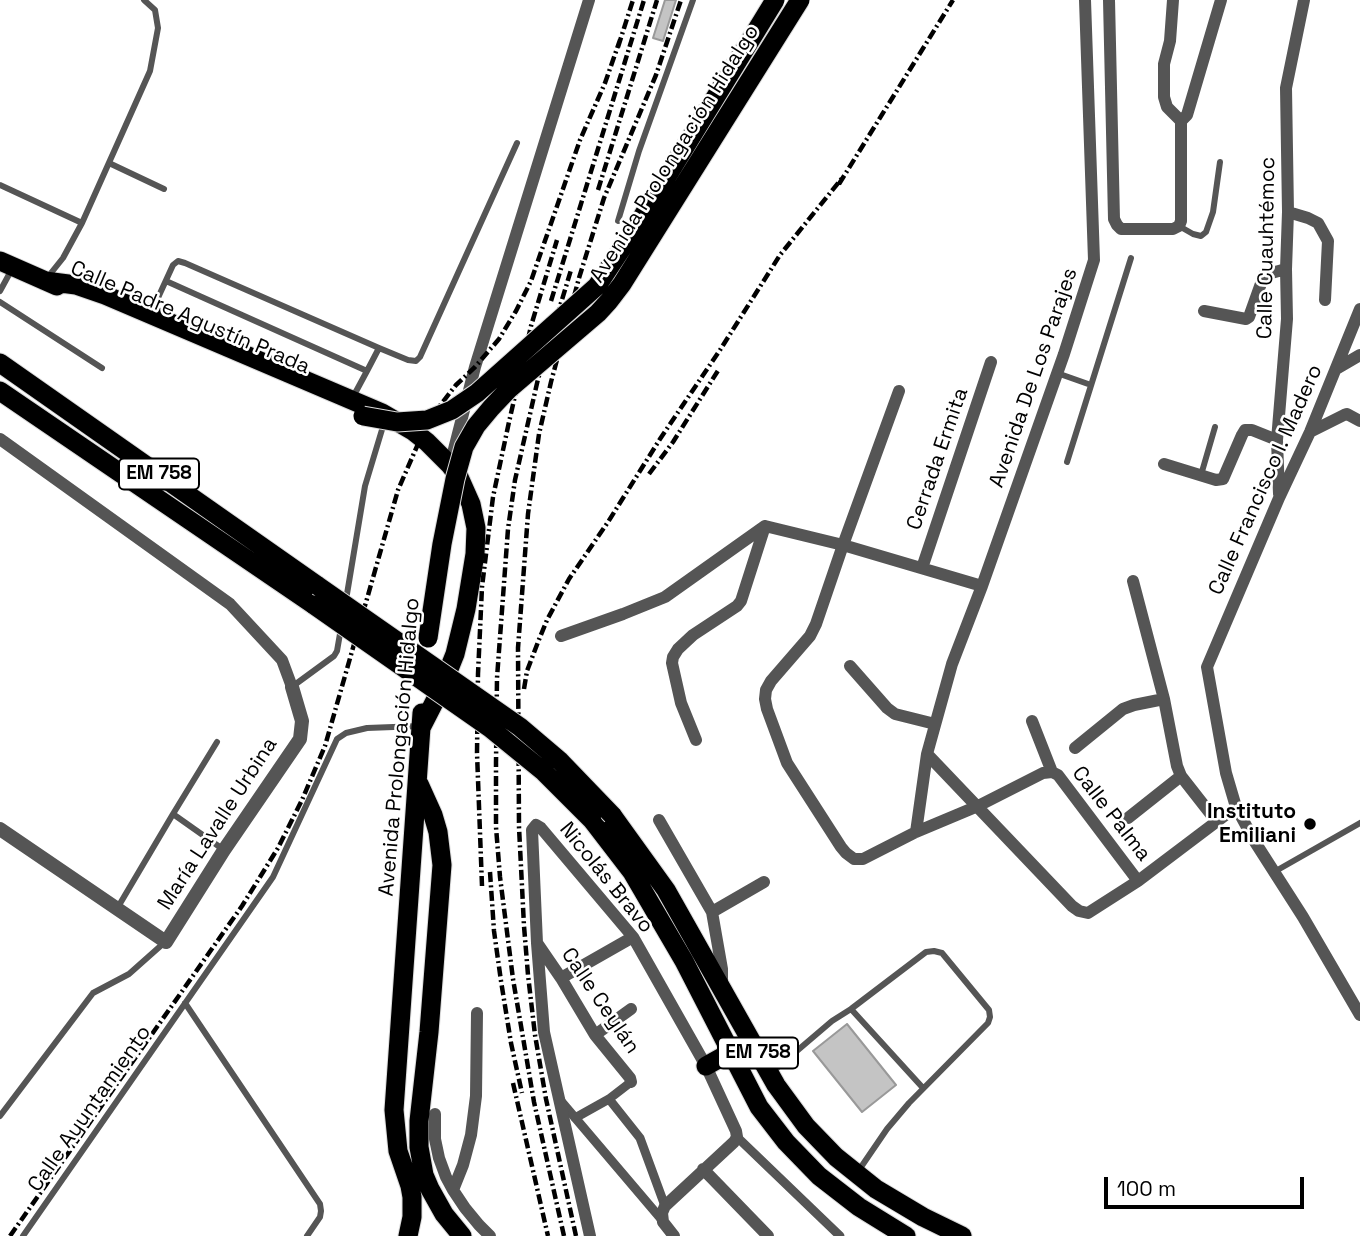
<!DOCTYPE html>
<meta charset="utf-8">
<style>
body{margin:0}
#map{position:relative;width:1360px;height:1236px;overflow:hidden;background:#fff;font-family:"Space Grotesk",sans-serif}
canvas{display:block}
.scale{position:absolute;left:1104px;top:1177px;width:200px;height:32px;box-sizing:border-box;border:4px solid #000;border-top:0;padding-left:9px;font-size:21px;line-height:24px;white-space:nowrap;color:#000;-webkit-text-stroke:5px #fff;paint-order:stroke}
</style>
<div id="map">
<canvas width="1360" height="1236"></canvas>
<div class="scale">100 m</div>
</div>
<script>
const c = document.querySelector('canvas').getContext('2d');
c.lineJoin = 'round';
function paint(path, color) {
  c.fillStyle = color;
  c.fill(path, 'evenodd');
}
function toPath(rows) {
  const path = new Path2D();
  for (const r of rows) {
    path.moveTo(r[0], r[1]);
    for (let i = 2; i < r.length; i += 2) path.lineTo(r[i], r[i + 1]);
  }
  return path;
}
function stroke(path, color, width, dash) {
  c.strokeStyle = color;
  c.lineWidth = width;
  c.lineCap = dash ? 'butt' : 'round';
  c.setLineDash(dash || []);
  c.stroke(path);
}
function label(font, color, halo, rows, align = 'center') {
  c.font = font + ' "Space Grotesk",sans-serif';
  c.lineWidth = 5;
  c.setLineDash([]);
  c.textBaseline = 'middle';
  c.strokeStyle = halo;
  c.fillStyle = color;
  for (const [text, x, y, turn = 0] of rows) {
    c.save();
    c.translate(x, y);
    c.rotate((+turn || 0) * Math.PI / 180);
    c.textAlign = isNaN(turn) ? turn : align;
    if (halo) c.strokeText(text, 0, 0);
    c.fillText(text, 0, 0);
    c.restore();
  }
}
const building = toPath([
 [665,0,676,0,663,41,653,38,665,0],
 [847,1024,896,1085,862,1112,813,1051,847,1024]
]);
paint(building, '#c4c4c4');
stroke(building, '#999', 2);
const trunk = toPath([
 [0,261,57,286],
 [45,281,76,285,105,295,382,413,413,431,427,442,450,465,459,477,471,504,476,528,475,554,466,609,455,654,441,689,422,726],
 [0,363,318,586],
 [0,391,314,605],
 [419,784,433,815,438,832,442,865,429,1032,419,1121,419,1147,424,1175,430,1189,444,1214,462,1236],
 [612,815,666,890,776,1085,806,1126,836,1157,876,1189,923,1217,962,1236],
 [592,820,632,872,684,961,759,1107,786,1142,819,1176,859,1207,906,1236],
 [706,1066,731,1052],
 [408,1236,412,1217,412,1197,410,1186,398,1151,394,1110,422,713]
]);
stroke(trunk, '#dbdbdb', 21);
stroke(toPath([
 [109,163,164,189],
 [0,185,82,223],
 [618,221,639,151,693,0],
 [1179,226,1193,234,1201,236,1206,232,1213,212,1220,162],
 [47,278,63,258,82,223,150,71,158,28,155,10,144,0],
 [166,281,367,371,379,348],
 [0,291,12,269],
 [0,302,102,368],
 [151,313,173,265,178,261,185,263,379,348,408,360,416,361,420,357,517,143],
 [1057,373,1091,385],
 [353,397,367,371],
 [1067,462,1131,258],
 [1201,475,1215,427],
 [346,600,365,486,384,423],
 [293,686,334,656,337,651,341,628],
 [217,742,173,814,224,850],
 [1274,872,1360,823],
 [118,907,173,814],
 [185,1003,320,1204,321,1211,320,1217,307,1236],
 [851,1009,923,1088],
 [771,1073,832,1021,851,1009,926,952,934,951,942,953,989,1010,990,1017,988,1023,909,1103,887,1129,859,1170],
 [0,1116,93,993,129,974,165,942],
 [23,1236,273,877,337,739,346,733,367,728,420,726]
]), '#555', 6);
stroke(toPath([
 [609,1099,640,1138,665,1206],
 [560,1100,662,1220],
 [575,1118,609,1099,631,1082],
 [737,1137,840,1236]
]), '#555', 9);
stroke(toPath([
 [1109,0,1114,219,1117,225,1121,229,1173,229,1179,226,1181,221,1181,121,1187,115,1221,0],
 [1173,0,1170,41,1164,64,1164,97,1167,107,1181,121],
 [1288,212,1308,218,1318,223,1328,241,1325,300],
 [1360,309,1310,432,1279,498,1207,667,1226,773,1236,807,1255,842,1303,917,1360,1015],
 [1204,311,1246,319,1249,317,1264,275,1286,269],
 [1336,369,1360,355],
 [899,391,843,545,816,624,810,636,771,681,766,690,765,699,767,709,787,763,841,847,846,853,854,859,863,859,916,832,978,806,1043,773,1052,772],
 [1310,432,1344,415,1347,414,1360,421],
 [0,439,230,604,282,660,292,687],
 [452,457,475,367,589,0],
 [1164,464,1216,480,1223,479,1242,435,1245,430,1252,430,1277,440],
 [1279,494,1277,440,1287,319,1286,269,1288,212,1286,88,1304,0],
 [922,568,991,362],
 [1133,581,1164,699,1177,766,1181,776,1217,822],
 [561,636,623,614,665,597,765,526,843,545,982,586],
 [850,666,887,708,895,714,935,724],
 [1032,721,1052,772],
 [696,740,681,703,672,663,673,657,678,649,693,635,737,606,741,601,765,526],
 [1075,748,1123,709,1134,705,1164,699],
 [927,754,1072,906,1079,911,1088,913,1138,881,1236,807],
 [1052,772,1058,775,1138,881],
 [1128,818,1181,776],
 [659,820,712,912],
 [916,832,927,754,952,664,982,586,1064,354,1094,260,1085,0],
 [537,943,561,978,595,1035,630,1078,631,1082],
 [561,978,633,937],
 [722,986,722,969,712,912,764,882],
 [595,1035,631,1009],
 [435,1114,435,1139,439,1158,446,1177,453,1190,465,1208,479,1225,490,1236],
 [703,1169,768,1236],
 [453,1190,463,1165,471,1135,476,1096,477,1013],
 [590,1236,544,1032,537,943,532,830,536,825,541,828,633,937,706,1066,736,1131,737,1137,734,1142,665,1206,662,1213,663,1222,674,1236]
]), '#555', 12);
stroke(toPath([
 [0,829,166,942,224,850,300,739,302,721,292,687]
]), '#555', 14);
stroke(trunk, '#000', 19);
stroke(toPath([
 [618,47,633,0],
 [839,184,953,0],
 [598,190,657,0],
 [551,301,644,0],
 [649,474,673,442,719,369],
 [524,689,527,671,538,642,547,620,569,579,608,522,660,439,720,350,780,255,843,177],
 [490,872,494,931,501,981,511,1043,522,1093],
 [482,886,477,753,478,674,482,587,493,497,509,422,531,326,557,240],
 [513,1083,548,1236],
 [10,1236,242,906,278,848,302,800,325,746,398,490,428,421,456,385,475,367,499,339,516,311,531,281,580,140,605,83,620,40],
 [564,1236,534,1102,513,979,500,877,496,827,496,763,497,678,508,529,515,480,538,379,571,270],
 [576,1236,546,1099,535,1035,528,975,524,926,519,827,518,648,528,514,539,434,551,382,579,278,604,198,656,75,681,0]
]), '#000', 4.5, [10, 3.5, 2, 3.5]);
const trunkBridge = toPath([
 [363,416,397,422,427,420,452,410,477,393,597,286,636,227,775,0],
 [318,586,520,727,560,761,612,815],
 [314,605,490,728,544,772,592,820],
 [428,638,442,544,455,479,464,447,476,426,491,408,509,389,598,313,609,301,622,284,800,0]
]);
stroke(trunkBridge, '#dbdbdb', 21, []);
stroke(trunkBridge, '#000', 19);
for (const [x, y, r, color] of [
 [1310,824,7,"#000"]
]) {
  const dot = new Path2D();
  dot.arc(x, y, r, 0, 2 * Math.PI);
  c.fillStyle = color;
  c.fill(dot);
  stroke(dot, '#fff', 2.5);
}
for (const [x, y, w] of [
 [159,474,80],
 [758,1053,80]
]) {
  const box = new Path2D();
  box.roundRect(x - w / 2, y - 15.5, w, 31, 5);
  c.fillStyle = '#fff';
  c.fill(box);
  stroke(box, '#000', 2);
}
label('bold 19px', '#000', null, [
 ["EM 758",159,474],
 ["EM 758",758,1053]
]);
label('21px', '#000', '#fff', [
 ["Avenida Prolongación Hidalgo",675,154,-58],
 ["Calle Cuauhtémoc",1267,248,-89],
 ["Calle Padre Agustín Prada",190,318,23],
 ["Avenida De Los Parajes",1034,378,-71],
 ["Cerrada Ermita",938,459,-71],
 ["Calle Francisco I. Madero",1266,480,-66],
 ["Avenida Prolongación Hidalgo",400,747,-85],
 ["Calle Palma",1111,814,52],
 ["María Lavalle Urbina",218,824,-57],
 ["Nicolás Bravo",606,878,51],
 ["Calle Ceylán",600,1001,56],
 ["Calle Ayuntamiento",90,1109,-55]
]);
label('bold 21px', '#000', '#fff', [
 ["Instituto",1296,812],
 ["Emiliani",1296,836]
], 'right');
</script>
